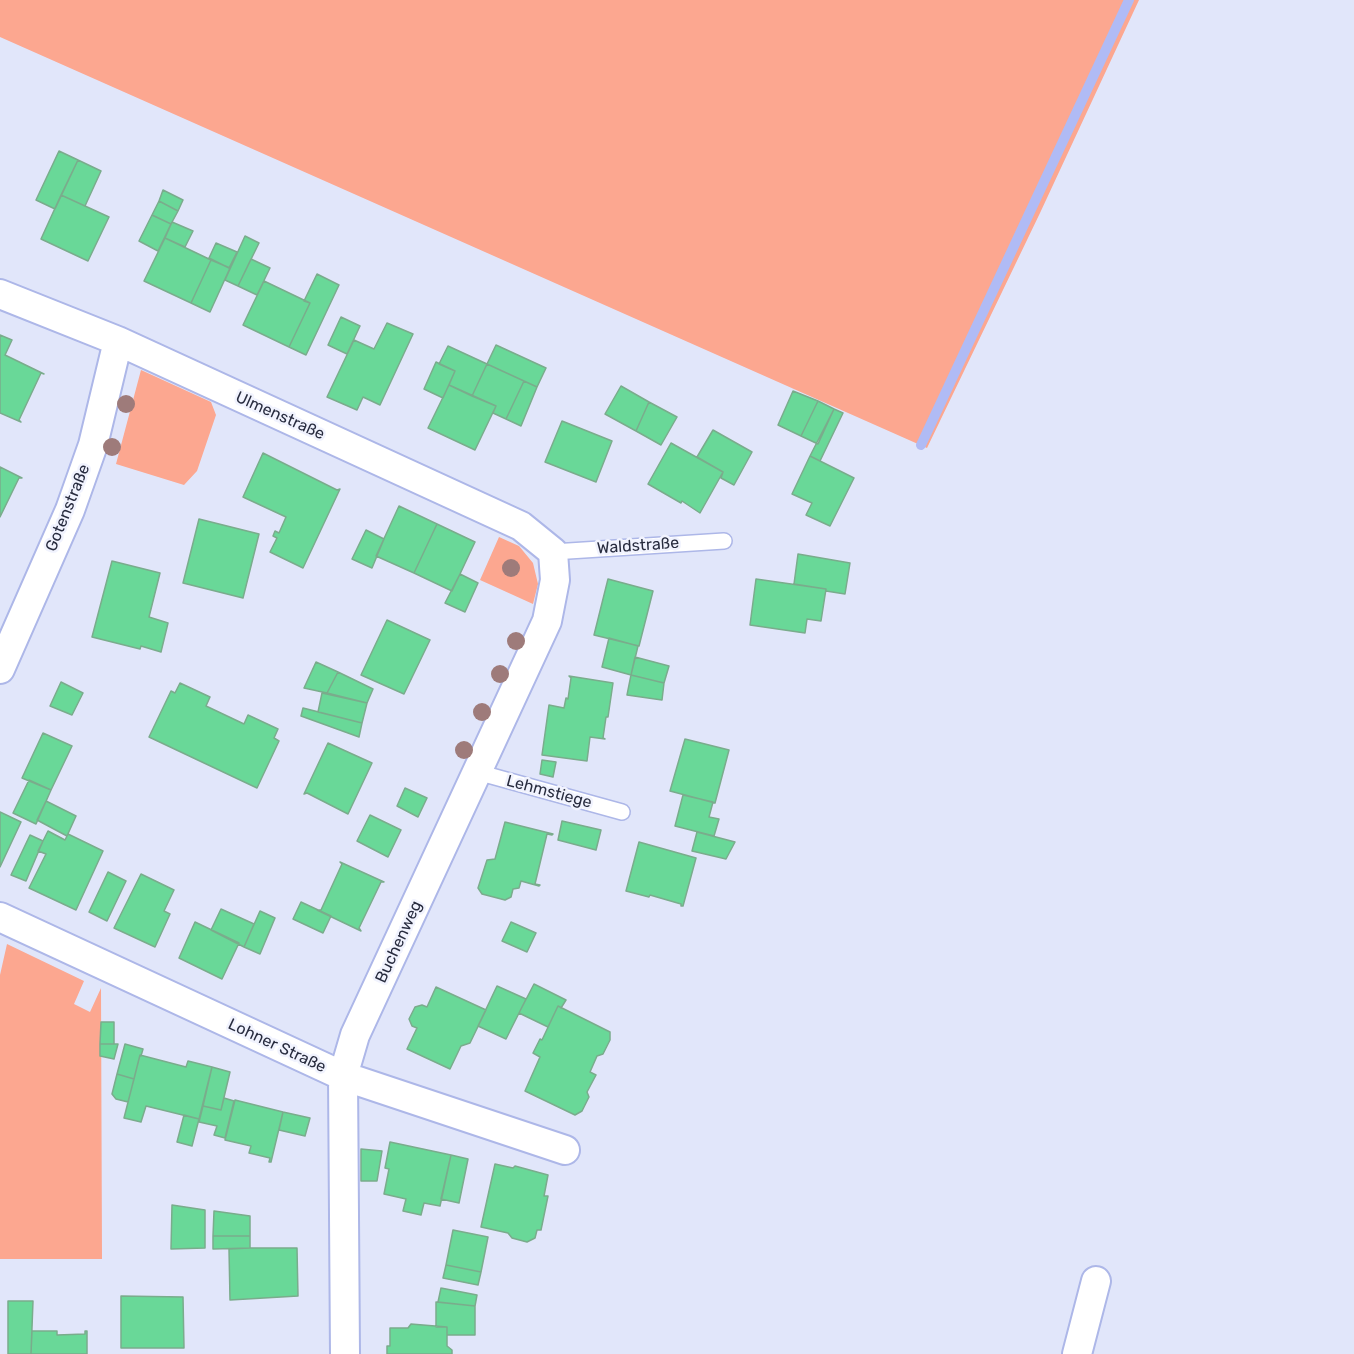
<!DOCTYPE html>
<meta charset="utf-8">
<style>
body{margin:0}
canvas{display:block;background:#e1e6fa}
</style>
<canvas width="1354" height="1354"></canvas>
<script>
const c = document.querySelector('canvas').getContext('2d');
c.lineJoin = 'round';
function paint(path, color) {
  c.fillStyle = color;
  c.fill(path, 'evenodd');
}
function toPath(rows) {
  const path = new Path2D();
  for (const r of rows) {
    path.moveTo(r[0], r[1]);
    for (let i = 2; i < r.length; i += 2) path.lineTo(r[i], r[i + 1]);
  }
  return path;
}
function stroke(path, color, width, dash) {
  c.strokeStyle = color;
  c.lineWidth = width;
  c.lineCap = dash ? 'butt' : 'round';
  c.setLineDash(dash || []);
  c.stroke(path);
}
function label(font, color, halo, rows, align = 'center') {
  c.font = font + ' Rubik,sans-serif';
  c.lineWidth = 5;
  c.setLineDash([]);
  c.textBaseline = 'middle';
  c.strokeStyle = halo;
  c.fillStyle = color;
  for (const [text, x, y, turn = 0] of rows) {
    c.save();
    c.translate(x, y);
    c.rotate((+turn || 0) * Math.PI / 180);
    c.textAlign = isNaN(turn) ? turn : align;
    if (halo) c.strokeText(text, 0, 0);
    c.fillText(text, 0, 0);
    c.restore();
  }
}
paint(toPath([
 [0,0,1139,0,1040,213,927,448,0,37],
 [141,370,211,402,216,415,197,471,184,485,116,464],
 [499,537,519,546,533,563,538,584,533,604,480,580],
 [7,944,84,981,74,1004,90,1012,101,988,102,1259,0,1259,0,975]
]), '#fca790');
stroke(toPath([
 [921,445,1129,0]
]), '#b0bbf5', 10);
const building = toPath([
 [59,151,78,160,55,209,36,200,59,151],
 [78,160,101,171,85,206,61,195,78,160],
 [163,190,183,200,178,211,159,201,163,190],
 [61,195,109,217,88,261,41,239,61,195],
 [159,201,178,211,171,224,152,215,159,201],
 [152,215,171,224,158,251,139,241,152,215],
 [172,222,193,231,185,247,165,238,172,222],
 [245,236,259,243,238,286,225,280,245,236],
 [165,238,211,260,191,303,144,281,165,238],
 [216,243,237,252,229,268,209,258,216,243],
 [251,259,270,268,257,295,238,286,251,259],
 [211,260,230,268,210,312,191,303,211,260],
 [317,274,339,285,306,355,289,347,310,303,304,301,317,274],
 [264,281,310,303,289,347,243,325,264,281],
 [341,317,360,326,347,354,328,345,341,317],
 [387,323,413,334,380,405,363,397,357,410,327,397,354,340,374,349,387,323],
 [0,335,12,340,5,355,44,374,41,373,19,420,21,422,0,413,0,335],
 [496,345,546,368,537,387,487,364,496,345],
 [448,346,487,364,472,396,449,385,455,371,439,364,448,346],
 [436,362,455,371,443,398,424,389,436,362],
 [487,364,524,381,506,419,493,413,496,406,472,396,487,364],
 [524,381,537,387,521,426,506,419,524,381],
 [449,385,496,406,475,450,428,428,449,385],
 [621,386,649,402,636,431,605,414,621,386],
 [793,391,818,401,801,436,778,425,793,391],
 [818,401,834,409,818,444,801,436,818,401],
 [649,402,677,417,661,445,636,431,649,402],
 [834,409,843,413,820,461,810,456,834,409],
 [562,421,612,441,596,482,545,462,562,421],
 [713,430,752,452,734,485,721,478,723,472,697,457,713,430],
 [671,443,723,472,700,513,682,501,681,503,648,484,671,443],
 [263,453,337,490,340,489,303,568,270,552,277,538,273,536,275,531,279,533,286,517,243,497,263,453],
 [810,456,854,478,830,526,806,515,812,503,792,494,810,456],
 [0,467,22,478,19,478,0,517,0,467],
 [399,506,437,524,414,573,376,556,399,506],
 [199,519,259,534,243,598,183,583,199,519],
 [437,524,475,542,452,591,414,573,437,524],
 [366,530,384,539,372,568,352,559,366,530],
 [798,554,850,563,845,594,826,591,826,589,794,584,798,554],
 [112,561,160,573,149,617,168,623,161,652,141,646,140,649,92,637,112,561],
 [460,574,478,583,465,612,445,603,460,574],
 [608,579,653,591,639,646,594,635,608,579],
 [756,579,826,589,821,621,807,619,805,633,750,625,756,579],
 [387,620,430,640,404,694,361,675,387,620],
 [609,638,638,646,631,675,602,667,609,638],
 [635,657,669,666,664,683,631,675,635,657],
 [316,662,338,672,327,693,304,688,316,662],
 [338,672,373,689,367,703,327,693,338,672],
 [631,675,664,683,662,700,627,695,631,675],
 [569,676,613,683,608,717,606,717,603,738,605,739,590,737,587,761,542,755,549,705,564,708,566,698,568,699,571,678,569,676],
 [61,682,83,693,72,715,50,706,61,682],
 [180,683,210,697,206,706,244,724,248,715,278,729,274,738,279,741,257,788,149,737,171,691,175,693,180,683],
 [322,693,367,703,362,723,318,712,322,693],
 [303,708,362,723,359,737,301,716,303,708],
 [43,733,72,746,51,790,22,778,43,733],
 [685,739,729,750,715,803,670,791,685,739],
 [328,743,372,763,348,814,307,793,304,794,328,743],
 [542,760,556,762,553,777,540,774,542,760],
 [29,780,51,790,36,824,13,813,29,780],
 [405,788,427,798,418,817,397,806,405,788],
 [683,795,713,802,709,817,719,819,714,836,675,826,683,795],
 [46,801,76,816,67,836,37,820,46,801],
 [0,812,21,822,0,867,0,812],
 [370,815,401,830,388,857,357,841,370,815],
 [562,821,601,830,596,850,558,840,562,821],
 [505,822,553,834,552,835,547,834,535,884,540,885,539,886,521,881,519,888,513,889,511,897,505,900,482,894,478,888,487,860,495,859,505,822],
 [48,831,65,840,68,834,103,851,76,910,29,888,46,854,38,851,48,831],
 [697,832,735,842,726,859,692,851,697,832],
 [30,835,43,841,26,881,11,875,30,835],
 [639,842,696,858,683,906,681,906,681,904,650,895,649,897,626,891,639,842],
 [340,862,384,882,381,882,359,928,361,931,317,910,321,910,342,864,340,862],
 [108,872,126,881,107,921,89,912,108,872],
 [141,874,174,890,164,911,170,914,155,947,114,928,141,874],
 [301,902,331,916,323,933,293,919,301,902],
 [221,909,254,924,244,947,211,930,221,909],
 [260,911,275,918,260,954,244,947,260,911],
 [195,922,239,943,222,979,179,958,195,922],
 [511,922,536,933,527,952,502,941,511,922],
 [534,984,566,1000,561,1008,558,1006,548,1027,519,1013,534,984],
 [497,986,526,999,506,1039,478,1026,497,986],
 [436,987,486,1010,470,1043,461,1046,450,1069,407,1049,417,1028,412,1026,409,1019,415,1007,422,1005,427,1007,436,987],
 [558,1006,610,1032,610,1040,603,1054,597,1056,590,1072,596,1075,587,1092,589,1097,582,1111,575,1115,525,1091,540,1057,533,1053,540,1039,542,1040,558,1006],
 [101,1022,114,1022,114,1044,100,1044,101,1022],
 [100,1044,118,1044,114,1059,100,1056,100,1044],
 [125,1044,143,1049,141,1056,140,1055,134,1079,117,1074,125,1044],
 [140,1055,186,1067,188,1061,212,1067,199,1119,146,1106,141,1122,124,1118,140,1055],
 [212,1067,230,1072,221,1110,203,1106,212,1067],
 [117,1074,134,1079,128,1102,116,1099,112,1094,117,1074],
 [224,1098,234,1101,225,1138,214,1135,217,1126,199,1122,203,1106,221,1110,224,1098],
 [235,1100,283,1112,271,1162,269,1162,270,1158,249,1153,251,1146,225,1140,235,1100],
 [283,1112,310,1118,305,1136,279,1130,283,1112],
 [184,1115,199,1119,192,1146,177,1142,184,1115],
 [390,1142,451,1155,440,1206,424,1203,421,1215,403,1211,406,1199,384,1194,389,1169,385,1168,390,1142],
 [361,1149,382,1151,377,1181,361,1181,361,1149],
 [451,1155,468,1159,459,1203,441,1199,451,1155],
 [495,1164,513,1168,515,1166,548,1175,544,1196,548,1196,541,1230,537,1230,535,1238,527,1242,512,1238,508,1233,481,1227,495,1164],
 [172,1205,205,1210,205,1248,171,1249,172,1205],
 [214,1211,250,1216,250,1236,213,1236,214,1211],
 [453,1230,488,1237,481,1272,446,1265,453,1230],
 [213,1236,250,1236,250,1248,213,1249,213,1236],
 [250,1248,297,1248,298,1296,230,1300,229,1249,250,1248],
 [446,1265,481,1272,478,1285,443,1278,446,1265],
 [441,1288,477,1295,475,1306,438,1302,441,1288],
 [121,1296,183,1297,184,1348,121,1348,121,1296],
 [8,1301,33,1301,31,1354,8,1354,8,1301],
 [436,1302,475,1306,475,1335,447,1335,447,1327,436,1327,436,1302],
 [411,1324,447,1327,447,1346,452,1350,452,1354,387,1354,387,1346,390,1346,390,1328,408,1328,411,1324],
 [32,1331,57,1331,57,1335,85,1334,85,1331,87,1331,87,1354,31,1354,32,1331]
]);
paint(building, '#69d898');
stroke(building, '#7aac8c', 1.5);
const service = toPath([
 [553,552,724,541],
 [477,772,622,812]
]);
const minor = toPath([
 [0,294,118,341,521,526,553,552,555,580,547,621,355,1035,343,1076,345,1354],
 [0,669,70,510,93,445,118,341],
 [0,917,343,1076,565,1150],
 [1077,1354,1096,1281]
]);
stroke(service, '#adb7e8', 18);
stroke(minor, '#adb7e8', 32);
stroke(service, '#fff', 15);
stroke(minor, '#fff', 28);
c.fillStyle = '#9e7b7a';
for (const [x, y] of [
 [126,404],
 [112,447],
 [511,568],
 [516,641],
 [500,674],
 [482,712],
 [464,750]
]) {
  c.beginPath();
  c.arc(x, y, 9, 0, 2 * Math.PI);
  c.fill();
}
label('16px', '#282c3f', '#f1f3fe', [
 ["Ulmenstraße",280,416,24],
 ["Gotenstraße",68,508,-68],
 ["Waldstraße",638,546,-4],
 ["Lehmstiege",549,792,15],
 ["Buchenweg",399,942,-65],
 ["Lohner Straße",277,1046,25]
]);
</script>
